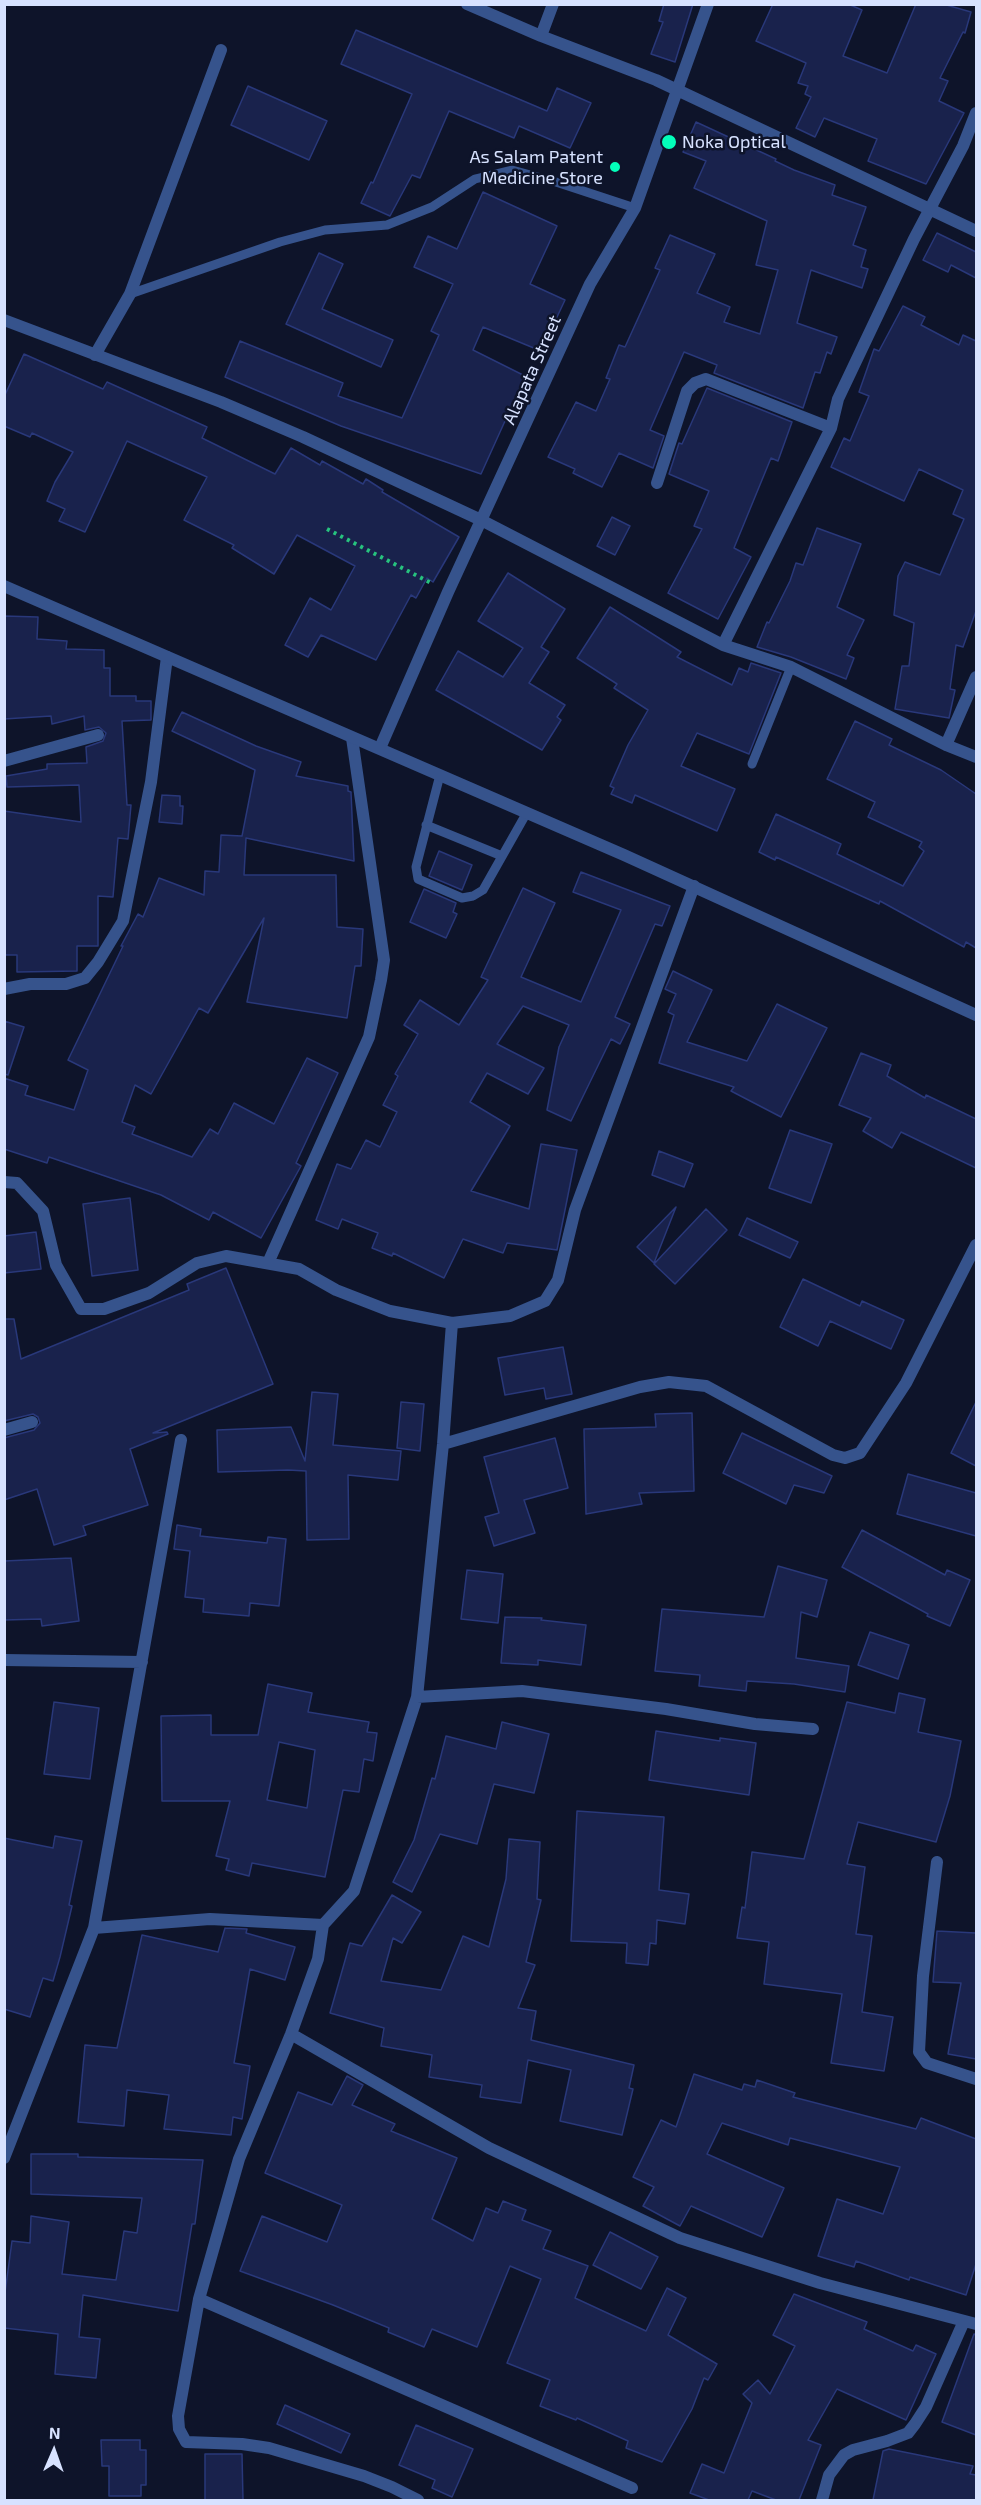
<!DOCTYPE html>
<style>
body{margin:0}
#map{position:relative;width:981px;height:2505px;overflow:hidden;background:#0e142a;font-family:"Exo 2",sans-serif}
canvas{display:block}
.frame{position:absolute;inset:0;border:6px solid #d7e2ff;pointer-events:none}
.north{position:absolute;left:24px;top:2421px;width:60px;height:60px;-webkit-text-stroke:4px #0e142a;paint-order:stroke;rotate:2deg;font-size:16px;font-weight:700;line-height:24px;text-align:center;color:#d7e2ff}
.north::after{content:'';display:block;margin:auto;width:21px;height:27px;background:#d7e2ff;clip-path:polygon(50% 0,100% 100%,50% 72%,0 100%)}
</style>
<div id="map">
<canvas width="981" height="2505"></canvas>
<div class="frame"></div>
<div class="north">N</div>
</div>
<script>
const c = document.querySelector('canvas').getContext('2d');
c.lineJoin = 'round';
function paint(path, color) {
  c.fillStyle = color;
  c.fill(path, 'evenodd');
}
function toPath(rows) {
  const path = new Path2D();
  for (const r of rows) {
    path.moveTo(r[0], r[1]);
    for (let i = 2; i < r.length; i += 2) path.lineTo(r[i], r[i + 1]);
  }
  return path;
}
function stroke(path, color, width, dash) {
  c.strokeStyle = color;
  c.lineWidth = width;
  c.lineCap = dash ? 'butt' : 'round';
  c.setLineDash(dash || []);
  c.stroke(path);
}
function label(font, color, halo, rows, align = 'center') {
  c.font = font + ' "Exo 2",sans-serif';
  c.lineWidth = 5;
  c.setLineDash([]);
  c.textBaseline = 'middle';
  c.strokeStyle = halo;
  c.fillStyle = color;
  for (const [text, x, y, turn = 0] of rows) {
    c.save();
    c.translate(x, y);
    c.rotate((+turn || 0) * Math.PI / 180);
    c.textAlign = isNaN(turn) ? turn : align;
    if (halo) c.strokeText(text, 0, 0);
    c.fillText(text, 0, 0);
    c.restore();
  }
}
const building = toPath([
 [664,4,693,4,675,62,651,54,663,22,659,21,664,4],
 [773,4,848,4,862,10,843,56,887,73,916,4,943,4,971,12,965,33,963,32,940,78,948,81,939,101,964,113,926,184,868,161,877,139,824,118,815,137,796,128,811,97,805,94,808,86,798,83,806,63,756,41,773,4],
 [356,30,547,111,557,88,591,103,570,148,519,126,514,138,449,111,420,178,412,175,390,216,361,203,371,182,373,183,412,94,341,64,356,30],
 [248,86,327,121,309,160,231,125,248,86],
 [696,122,776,159,775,161,794,170,835,185,832,195,866,207,853,245,866,250,861,267,868,269,862,288,811,270,797,323,837,337,831,354,827,352,820,373,815,372,803,408,714,373,717,365,684,352,650,430,664,436,653,468,619,453,602,487,573,473,575,469,548,457,576,402,596,411,610,379,606,378,619,345,625,347,660,270,655,268,670,235,715,254,697,293,730,307,724,322,760,334,778,270,756,265,767,221,694,188,706,161,683,152,696,122],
 [483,192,557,226,530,284,565,300,541,351,483,327,473,350,529,378,510,423,505,421,481,474,341,426,225,377,240,341,343,383,338,396,402,418,439,335,431,331,453,284,414,267,428,236,457,249,483,192],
 [937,233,976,252,976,278,951,265,948,272,923,260,937,233],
 [319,253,343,264,322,309,393,340,381,367,286,324,319,253],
 [903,306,925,317,921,325,959,345,963,335,976,341,976,611,963,647,956,645,950,689,955,690,949,718,895,709,902,666,909,666,914,623,894,615,898,576,905,562,940,575,964,519,953,514,963,490,919,469,904,501,831,467,844,438,850,441,869,396,859,392,874,349,879,351,903,306],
 [24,354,103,389,107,382,207,427,202,438,275,474,291,448,320,465,322,461,363,484,366,479,383,490,382,492,459,537,433,582,427,578,416,598,411,595,376,660,321,635,308,657,285,645,310,598,331,610,355,566,297,535,274,574,232,548,234,545,184,520,207,477,127,441,85,532,59,521,65,509,47,501,55,482,73,452,32,433,30,437,4,426,4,397,24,354],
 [707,388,792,422,778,461,771,458,734,548,751,557,718,619,668,593,702,529,694,526,709,491,669,474,679,443,682,444,707,388],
 [612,517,630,526,615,555,597,546,612,517],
 [817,528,861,544,837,607,864,620,847,655,854,658,846,679,791,657,757,647,767,622,769,623,790,581,796,563,803,565,817,528],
 [508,573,565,609,541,647,549,652,529,683,565,705,557,717,561,720,542,750,436,690,458,651,503,677,523,648,478,621,508,573],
 [610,607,681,652,677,657,732,685,739,668,748,672,751,663,781,673,749,754,697,733,681,766,735,789,717,831,635,795,632,803,611,794,614,788,610,786,628,745,648,710,614,688,617,684,577,658,610,607],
 [4,616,38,617,37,639,67,641,66,649,104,650,104,668,110,668,110,696,136,696,136,701,151,701,151,720,122,721,127,805,131,805,128,839,118,838,113,897,98,896,98,946,77,946,77,971,17,972,17,955,4,955,4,811,81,822,79,785,7,787,6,776,47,769,47,764,87,763,86,747,103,741,106,733,99,727,85,730,84,716,52,724,51,716,4,719,4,616],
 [182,712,256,746,301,762,296,776,348,786,348,791,351,792,354,861,246,838,244,875,336,875,337,927,363,929,361,966,355,966,347,1018,247,1002,264,918,208,1013,199,1008,151,1094,135,1085,122,1122,135,1127,132,1134,192,1157,210,1129,218,1134,234,1103,274,1124,307,1058,338,1073,296,1163,301,1166,261,1238,213,1212,209,1220,161,1195,49,1157,47,1163,4,1149,4,1078,28,1086,25,1095,74,1110,88,1070,68,1060,123,946,121,946,138,914,143,917,159,878,204,895,205,871,219,872,221,835,242,836,255,770,172,731,182,712],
 [855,721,892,739,889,745,941,770,976,794,976,948,966,942,964,947,880,901,879,904,776,857,775,860,759,852,776,814,841,844,837,854,903,886,924,851,919,847,922,842,868,817,875,802,827,779,855,721],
 [162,795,180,796,180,806,183,806,182,824,159,822,162,795],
 [439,851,472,865,462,890,429,876,439,851],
 [581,872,670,906,662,926,655,924,615,1017,630,1024,620,1044,611,1039,571,1121,547,1110,559,1047,569,1025,523,1006,497,1044,544,1068,528,1094,487,1073,470,1102,510,1126,471,1191,529,1209,541,1144,577,1150,557,1250,507,1243,503,1253,463,1239,444,1278,393,1253,392,1256,372,1248,378,1233,342,1219,338,1229,316,1220,337,1164,351,1169,366,1140,380,1147,397,1112,383,1105,398,1076,395,1074,418,1034,404,1025,420,1000,459,1025,488,980,481,977,523,888,555,903,521,977,581,1002,621,910,573,892,581,872],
 [424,889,456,903,453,912,457,914,446,938,410,922,424,889],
 [673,971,712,990,687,1042,747,1061,777,1004,827,1028,781,1117,731,1091,734,1087,659,1063,674,1015,668,1012,676,994,665,989,673,971],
 [4,1021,24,1027,8,1075,4,1074,4,1021],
 [861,1053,891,1065,887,1076,925,1098,926,1095,976,1119,976,1168,901,1132,892,1148,863,1131,871,1118,839,1105,861,1053],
 [790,1130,832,1144,811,1203,769,1188,790,1130],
 [659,1151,693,1164,684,1187,652,1175,659,1151],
 [130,1198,138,1270,92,1276,83,1204,130,1198],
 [676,1207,654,1263,637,1247,676,1207],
 [706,1209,727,1230,675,1284,654,1264,706,1209],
 [747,1218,798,1242,790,1258,739,1235,747,1218],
 [36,1232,41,1269,4,1273,4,1236,36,1232],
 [226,1268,273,1384,153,1433,167,1432,168,1434,130,1449,148,1505,83,1526,86,1535,54,1545,37,1489,4,1500,4,1438,34,1430,40,1423,38,1417,33,1414,4,1421,4,1319,14,1319,21,1359,189,1290,187,1284,226,1268],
 [803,1279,860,1306,862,1301,904,1320,891,1349,830,1321,818,1346,780,1327,803,1279],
 [563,1347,572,1394,546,1399,544,1388,505,1395,498,1358,563,1347],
 [312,1392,338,1394,333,1445,401,1451,398,1480,348,1475,349,1539,307,1540,306,1471,288,1470,218,1472,217,1430,291,1427,305,1461,312,1392],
 [401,1402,424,1404,420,1451,397,1448,401,1402],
 [976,1402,976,1466,951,1453,976,1402],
 [692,1413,694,1491,639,1493,642,1504,586,1514,584,1429,656,1427,655,1414,692,1413],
 [742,1433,832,1476,824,1493,794,1485,786,1504,723,1473,742,1433],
 [555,1438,568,1488,524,1500,535,1533,494,1546,485,1517,499,1513,484,1457,555,1438],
 [908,1474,976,1493,976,1536,897,1514,908,1474],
 [177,1525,201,1529,200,1536,267,1543,268,1537,286,1539,279,1606,250,1603,249,1616,203,1612,204,1599,185,1597,190,1551,174,1549,177,1525],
 [862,1530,945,1575,947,1570,970,1580,950,1626,927,1616,928,1614,842,1567,862,1530],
 [71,1558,79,1621,42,1626,41,1619,4,1620,4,1561,71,1558],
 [778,1566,827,1580,817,1617,801,1612,796,1658,849,1666,845,1692,794,1684,747,1681,746,1691,699,1686,700,1675,655,1671,662,1609,764,1617,778,1566],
 [467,1570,503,1574,498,1623,461,1619,467,1570],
 [505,1617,542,1618,541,1620,586,1625,581,1665,538,1660,538,1665,501,1663,505,1617],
 [870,1632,909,1645,898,1679,858,1665,870,1632],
 [268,1684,312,1693,308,1712,369,1722,367,1732,377,1733,373,1761,364,1759,359,1792,343,1790,325,1877,252,1863,249,1876,226,1870,229,1859,216,1856,230,1801,162,1801,161,1716,211,1715,211,1735,258,1735,268,1684],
 [279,1742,315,1750,307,1808,267,1800,279,1742],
 [899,1693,925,1699,918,1732,961,1741,950,1796,936,1842,858,1822,847,1864,865,1867,856,1934,872,1936,862,2012,893,2017,884,2071,831,2063,842,1994,764,1984,769,1942,737,1938,742,1907,745,1908,752,1852,804,1859,847,1702,895,1713,899,1693],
 [54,1702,99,1708,90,1779,44,1774,54,1702],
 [502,1722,549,1734,534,1793,494,1784,477,1844,440,1834,412,1892,393,1882,414,1840,432,1778,435,1779,446,1736,496,1749,502,1722],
 [656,1731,720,1741,720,1738,756,1743,749,1795,649,1780,656,1731],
 [577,1811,664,1817,659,1890,689,1894,685,1924,657,1920,656,1944,650,1943,648,1965,626,1963,627,1943,571,1941,577,1811],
 [55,1836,82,1841,69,1905,72,1906,60,1957,53,1981,43,1978,30,2017,4,2009,4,1838,53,1848,55,1836],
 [509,1839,540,1842,537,1899,541,1900,526,1962,535,1965,518,2008,536,2011,531,2040,634,2065,629,2088,633,2089,622,2135,560,2121,571,2070,528,2060,521,2103,480,2097,482,2085,429,2077,432,2055,381,2046,384,2028,330,2013,350,1943,362,1946,392,1895,421,1912,402,1943,393,1938,381,1981,441,1990,463,1936,489,1947,506,1879,509,1839],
 [225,1928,247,1929,246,1933,295,1947,285,1980,250,1969,234,2063,250,2066,242,2119,233,2117,231,2135,164,2129,169,2095,127,2090,124,2126,78,2122,85,2045,117,2048,142,1935,218,1952,225,1928],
 [937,1931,976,1933,976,2059,948,2054,961,1983,933,1982,937,1931],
 [694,2074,742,2090,744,2084,755,2087,757,2080,795,2093,793,2097,916,2129,921,2118,976,2139,976,2264,966,2295,910,2277,909,2280,856,2261,854,2267,818,2256,837,2199,883,2214,900,2167,790,2138,788,2145,722,2123,707,2154,784,2188,762,2237,691,2206,680,2226,643,2206,654,2187,633,2177,661,2120,676,2127,694,2074],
 [347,2076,363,2085,352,2105,395,2124,391,2131,457,2158,432,2219,473,2241,486,2208,498,2213,503,2201,526,2210,522,2220,551,2231,543,2249,588,2266,575,2298,646,2331,667,2288,686,2298,668,2335,717,2364,708,2380,704,2378,692,2409,662,2462,626,2448,628,2441,577,2418,576,2420,540,2406,550,2380,507,2363,541,2279,510,2266,477,2347,432,2329,424,2347,388,2332,389,2328,333,2305,240,2271,262,2216,327,2242,342,2205,265,2173,298,2092,332,2105,347,2076],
 [31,2154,78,2154,78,2157,203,2160,195,2224,192,2224,178,2311,83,2295,79,2337,100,2339,96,2378,55,2374,58,2334,4,2328,4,2300,12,2241,30,2243,31,2216,69,2222,62,2274,116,2280,124,2231,137,2233,142,2198,31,2194,31,2154],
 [610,2232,658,2257,641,2289,593,2265,610,2232],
 [794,2294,867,2322,864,2329,913,2351,916,2345,936,2354,906,2420,837,2389,808,2440,821,2445,799,2500,776,2500,752,2491,748,2500,709,2500,690,2493,702,2464,724,2473,752,2403,743,2394,758,2380,770,2394,795,2346,773,2335,794,2294],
 [974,2334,976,2335,976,2435,942,2422,974,2334],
 [285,2405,350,2434,341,2453,277,2424,285,2405],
 [416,2425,473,2449,452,2497,432,2488,435,2480,399,2465,416,2425],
 [101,2440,140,2440,140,2450,146,2450,146,2485,141,2485,141,2496,109,2496,109,2466,102,2466,101,2440],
 [889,2449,973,2466,970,2474,976,2475,976,2500,873,2500,883,2451,889,2449],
 [205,2454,242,2454,243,2500,205,2500,205,2454]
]);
paint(building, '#19224c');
stroke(building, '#29387a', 1.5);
stroke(toPath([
 [327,529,433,584]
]), '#27c37f', 4, [3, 4.5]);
stroke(toPath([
 [130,294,280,242,325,230,387,225,432,207,475,179,512,170,556,182,635,208],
 [752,764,791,667],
 [440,775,416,867,418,879,462,898,473,896,483,890,526,814],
 [426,825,502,856]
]), '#36538c', 9);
stroke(toPath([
 [467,4,541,36,656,80,976,231],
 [541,36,553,4],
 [4,320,221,402,303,437,481,520,723,645,791,667,946,745,976,757],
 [95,355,130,294,221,50],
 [657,483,687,391,695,383,706,379,831,428],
 [723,645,831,428,838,399,914,239,963,146,976,113],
 [946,745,976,677],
 [380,748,448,592,590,284,635,208,708,4],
 [4,761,98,735],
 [4,989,30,984,66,984,85,978,98,962,123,921,151,782,167,657],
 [4,1182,17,1183,43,1211,56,1265,81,1309,104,1309,149,1293,197,1263,226,1256,299,1269,336,1290,390,1311,452,1323,510,1316,545,1301,558,1280,575,1210,694,886],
 [268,1263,369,1037,381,980,384,960,352,738],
 [452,1323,443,1444,417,1697,354,1891,323,1925,318,1959,291,2034,239,2159,199,2299,632,2488],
 [4,1430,32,1422],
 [443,1444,640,1387,669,1382,706,1386,833,1455,845,1458,860,1453,906,1383,976,1245],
 [4,1660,142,1662],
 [417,1697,522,1691,666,1709,755,1724,813,1729],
 [937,1862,923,1976,919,2052,927,2063,976,2079],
 [94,1928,210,1919,323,1925],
 [291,2034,489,2148,680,2238,820,2283,976,2324],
 [4,2158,94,1928,181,1440],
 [199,2299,178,2416,179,2429,186,2442,242,2444,269,2448,364,2476,392,2487,418,2500],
 [822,2500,829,2475,844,2455,853,2450,887,2441,908,2433,915,2424,926,2407,964,2321]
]), '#36538c', 12);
stroke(toPath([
 [4,586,624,855,976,1015]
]), '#36538c', 12);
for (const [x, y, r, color] of [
 [669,142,8,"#03ffba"],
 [615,167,6,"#03ffba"]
]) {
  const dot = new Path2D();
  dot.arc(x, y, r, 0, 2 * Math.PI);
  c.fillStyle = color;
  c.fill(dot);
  stroke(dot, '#0e142a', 2);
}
label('18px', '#d7e2ff', '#0e142a', [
 ["Noka Optical",682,142],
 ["As Salam Patent",603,157,"right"],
 ["Medicine Store",603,178,"right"]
], 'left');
label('18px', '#d7e2ff', '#0e142a', [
 ["Alapata Street",532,370,-66]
]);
</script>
